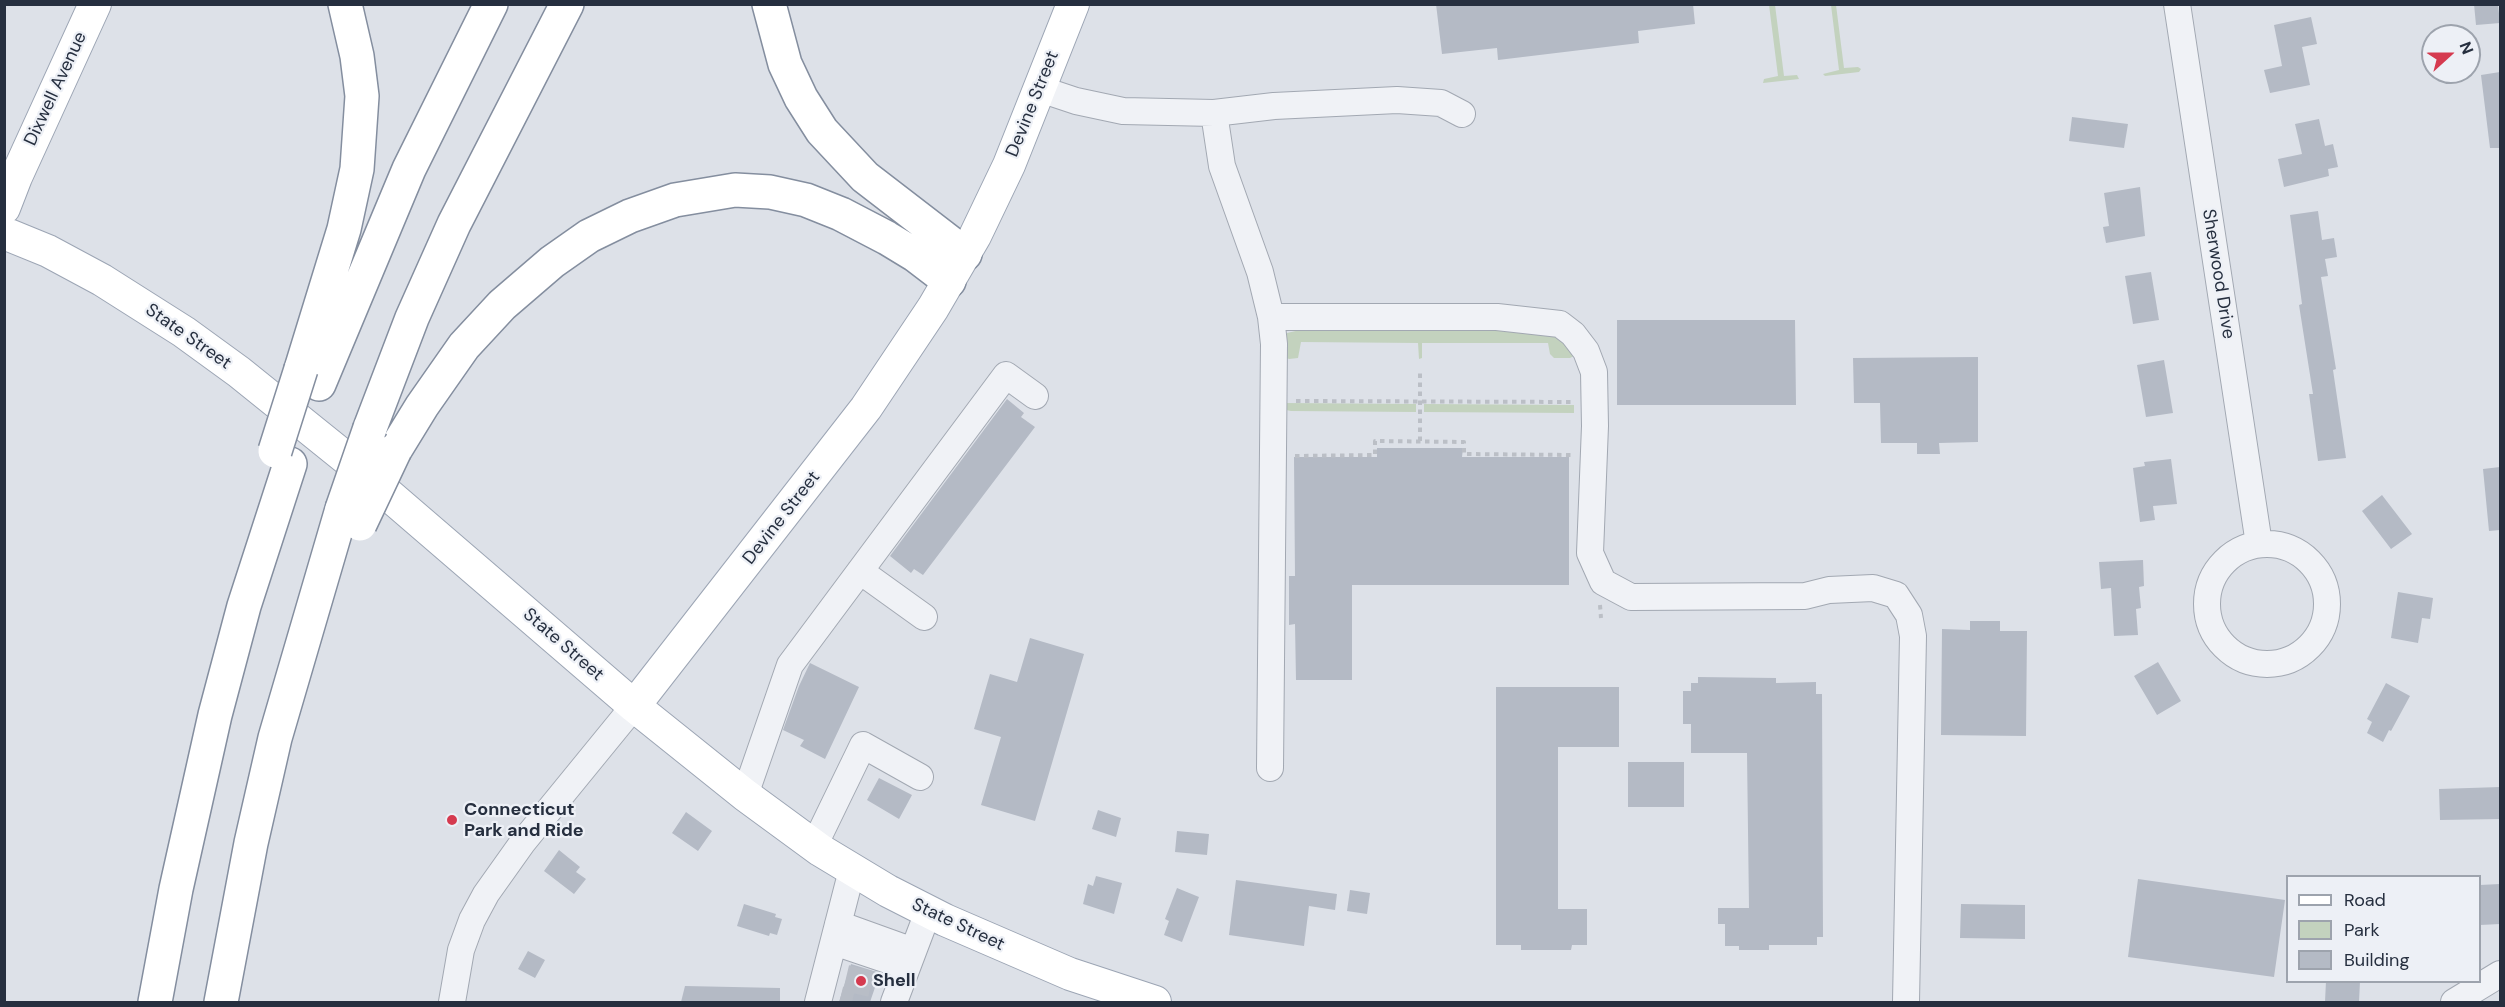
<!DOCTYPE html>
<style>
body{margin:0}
#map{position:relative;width:2505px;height:1007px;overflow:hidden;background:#dde1e8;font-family:"DM Sans",sans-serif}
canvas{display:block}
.frame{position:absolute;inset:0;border:6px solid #262f3f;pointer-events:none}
.legend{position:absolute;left:2286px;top:875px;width:195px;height:108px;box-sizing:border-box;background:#edf0f6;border:2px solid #9da3ad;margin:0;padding:8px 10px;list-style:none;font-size:18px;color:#262f3f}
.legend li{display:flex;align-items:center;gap:12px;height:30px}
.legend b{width:30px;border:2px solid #9da3ad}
.north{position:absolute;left:2421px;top:24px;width:60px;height:60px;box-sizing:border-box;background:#edf0f6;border:2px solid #9da3ad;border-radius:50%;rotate:69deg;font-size:16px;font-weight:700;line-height:24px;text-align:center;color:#262f3f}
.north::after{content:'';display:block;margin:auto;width:21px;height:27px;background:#d53a4f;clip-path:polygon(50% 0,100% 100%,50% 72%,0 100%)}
</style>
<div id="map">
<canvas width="2505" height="1007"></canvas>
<div class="frame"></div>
<ul class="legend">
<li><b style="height:8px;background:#fff"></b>Road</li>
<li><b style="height:16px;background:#c3d2be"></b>Park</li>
<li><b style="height:16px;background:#b4bac5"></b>Building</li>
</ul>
<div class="north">N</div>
</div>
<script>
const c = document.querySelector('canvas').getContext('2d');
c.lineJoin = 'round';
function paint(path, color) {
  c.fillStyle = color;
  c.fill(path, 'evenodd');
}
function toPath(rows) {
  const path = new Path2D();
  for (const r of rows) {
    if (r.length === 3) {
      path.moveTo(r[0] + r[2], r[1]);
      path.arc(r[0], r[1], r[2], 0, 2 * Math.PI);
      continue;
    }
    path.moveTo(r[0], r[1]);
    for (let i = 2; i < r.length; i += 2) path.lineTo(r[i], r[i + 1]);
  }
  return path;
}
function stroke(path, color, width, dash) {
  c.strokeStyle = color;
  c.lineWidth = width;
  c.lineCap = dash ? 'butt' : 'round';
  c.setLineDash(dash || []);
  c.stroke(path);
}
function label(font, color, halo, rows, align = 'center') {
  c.font = font + ' "DM Sans",sans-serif';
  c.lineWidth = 4.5;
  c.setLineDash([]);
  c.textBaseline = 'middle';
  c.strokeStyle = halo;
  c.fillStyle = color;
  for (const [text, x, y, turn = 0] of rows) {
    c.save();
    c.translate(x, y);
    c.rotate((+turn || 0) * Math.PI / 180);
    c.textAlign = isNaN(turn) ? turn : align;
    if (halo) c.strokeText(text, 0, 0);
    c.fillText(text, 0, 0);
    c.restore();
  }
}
paint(toPath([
 [1769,5,1775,5,1784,76,1797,75,1799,79,1763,83,1764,79,1778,76],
 [1831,5,1836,5,1844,68,1858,67,1861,69,1859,72,1825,76,1823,74,1839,70],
 [1300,330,1484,330,1549,334,1562,339,1574,356,1570,358,1554,358,1550,354,1548,343,1422,343,1422,358,1419,359,1418,343,1301,342,1298,358,1289,359,1287,358,1287,333],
 [1284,403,1416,404,1416,412,1291,411,1286,410],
 [1424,404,1574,405,1574,413,1424,412]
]), '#c3d2be');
paint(toPath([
 [1436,4,1693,4,1695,24,1638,31,1639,43,1498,60,1497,48,1442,54],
 [2474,4,2498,4,2500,23,2476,25],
 [2311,17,2317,44,2302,47,2310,85,2270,93,2264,70,2282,66,2274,25],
 [2500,72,2500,148,2490,148,2481,75],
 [2072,117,2128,124,2124,148,2069,141],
 [2319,119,2325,146,2333,144,2338,167,2328,169,2329,176,2284,187,2278,159,2302,154,2295,124],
 [2140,187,2145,236,2106,243,2103,227,2109,226,2104,193],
 [2318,211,2322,240,2334,238,2337,257,2325,259,2328,276,2321,277,2336,369,2333,370,2346,458,2318,461,2309,394,2313,394,2299,305,2302,304,2290,215],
 [2151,272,2159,320,2133,324,2125,276],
 [1617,320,1795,320,1796,405,1617,405],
 [1978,357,1978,442,1939,443,1940,454,1917,454,1917,443,1881,443,1880,403,1854,403,1853,358],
 [2164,360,2173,413,2146,417,2137,365],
 [1007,399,1024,413,1021,417,1035,427,923,575,914,569,911,573,890,556],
 [1377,448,1463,448,1462,457,1569,457,1569,585,1352,585,1352,680,1296,680,1295,624,1289,625,1289,576,1295,576,1294,457,1377,457],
 [2171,459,2177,504,2153,506,2155,520,2140,522,2133,468,2145,466,2144,462],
 [2500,467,2500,530,2489,531,2483,469],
 [2382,495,2412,534,2391,549,2362,511],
 [2143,560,2144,586,2139,587,2141,608,2136,609,2138,635,2114,636,2111,588,2101,589,2099,562],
 [2398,592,2433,598,2430,619,2422,618,2418,643,2391,638],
 [1970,621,2000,621,2000,631,2027,631,2026,736,1941,735,1942,629,1970,630],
 [1030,638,1084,654,1035,821,981,805,1001,737,974,729,990,674,1017,682],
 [2158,662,2181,701,2157,715,2134,676],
 [810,663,859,687,825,759,800,746,804,740,783,730,799,686],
 [1698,677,1776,678,1776,683,1816,682,1816,694,1822,694,1823,937,1817,937,1817,945,1769,945,1769,950,1739,950,1739,946,1725,946,1725,924,1718,924,1718,908,1749,908,1747,753,1691,753,1691,724,1683,724,1683,691,1691,691,1691,683,1698,683],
 [2386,683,2410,696,2391,731,2389,730,2383,742,2367,733,2372,722,2367,719],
 [1496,687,1619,687,1619,747,1558,747,1558,909,1587,909,1587,945,1572,945,1571,950,1521,950,1521,945,1496,945],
 [1628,762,1684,762,1684,807,1628,807],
 [879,778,912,795,899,819,867,800],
 [2500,787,2500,819,2440,820,2439,789],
 [1098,810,1121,818,1116,837,1092,829],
 [686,812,712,831,698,851,672,833],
 [1177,831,1209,834,1207,855,1175,852],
 [559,850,580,867,576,872,586,879,574,894,544,871],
 [1096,876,1122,883,1114,914,1083,904,1088,884,1093,886],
 [2138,879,2285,900,2274,977,2128,957],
 [1236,880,1337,894,1335,910,1309,906,1304,946,1229,935],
 [2500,884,2500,924,2480,925,2480,885],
 [1177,888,1199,897,1182,942,1164,935,1169,921,1165,919],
 [1350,890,1370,893,1367,914,1347,911],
 [744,904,776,914,775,917,782,919,777,935,770,933,769,936,737,926],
 [1961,904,2025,905,2025,939,1960,938],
 [528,951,545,960,535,978,518,969],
 [851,964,880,973,870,1002,839,1002],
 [2326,981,2360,981,2359,1002,2325,1002],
 [685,986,780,988,780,1002,681,1002]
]), '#b4bac5');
stroke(toPath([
 [846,978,875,985],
 [840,999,852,1002]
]), '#b8bdc6', 26, [26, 13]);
const minor = toPath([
 [2177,4,2259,544],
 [1040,89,1076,101,1123,111,1214,113,1274,106,1397,100,1441,103,1462,114],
 [1214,113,1222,166,1260,272,1271,317,1274,344,1270,768],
 [1271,317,1497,317,1560,324,1573,334,1586,351,1594,372,1595,426,1590,553,1603,582,1631,597,1805,596,1829,590,1873,588,1896,595,1909,615,1913,636,1906,1002],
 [2267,604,60],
 [860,571,924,617],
 [745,795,790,665,1006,375,1035,396],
 [814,846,863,745,920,777],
 [838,924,913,951],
 [834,942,902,965],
 [452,1002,461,950,472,920,486,894,523,842,634,706],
 [818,1002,852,870],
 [894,1002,928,912],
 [2454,1002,2500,974]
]);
const major = toPath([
 [4,208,16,177,95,4],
 [4,233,48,251,102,280,184,332,239,372,347,459,634,706,745,795,820,850,888,891,945,920,1070,974,1155,1002],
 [634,706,866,408,933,308,975,236,1009,165,1073,4]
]);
const highway = toPath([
 [769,4,785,64,801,98,822,131,865,177,965,254],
 [301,369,344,229,357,169,362,96,357,56,345,4],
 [319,384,409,169,491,4],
 [370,428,412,318,454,224,567,4],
 [395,450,422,406,464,346,502,305,552,262,589,236,630,216,675,200,735,190,770,192,806,200,841,214,887,238,915,255,949,281],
 [155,1002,176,889,215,715,244,606,290,464],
 [221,1002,251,843,275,738,342,509]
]);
stroke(minor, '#a2a8b2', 28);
stroke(major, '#9ca5b4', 34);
stroke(highway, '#848e9f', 36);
stroke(toPath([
 [1296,401,1574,402],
 [1420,441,1420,371],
 [1295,456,1375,455,1375,441,1464,442,1464,454,1574,455],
 [1600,605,1601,618]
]), '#bbbfc6', 4, [4.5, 4.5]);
stroke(minor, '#f0f2f6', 26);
stroke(major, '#fff', 32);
stroke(highway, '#fff', 33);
const highwayBridge = toPath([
 [275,451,301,369],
 [342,509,370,428],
 [360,524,395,450]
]);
stroke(highwayBridge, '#848e9f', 36, []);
stroke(highwayBridge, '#fff', 33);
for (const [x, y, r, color] of [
 [452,820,6,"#d53a4f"],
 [861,981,6,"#d53a4f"]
]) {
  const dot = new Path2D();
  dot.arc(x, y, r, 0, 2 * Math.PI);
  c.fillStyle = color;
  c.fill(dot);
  stroke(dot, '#edf0f6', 2);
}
label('18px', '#262f3f', '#edf0f6', [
 ["Dixwell Avenue",56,89,-65],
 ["Devine Street",1033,104,-68],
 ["Sherwood Drive",2218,274,81],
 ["State Street",188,337,35],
 ["Devine Street",782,518,-52],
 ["State Street",563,645,41],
 ["State Street",958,925,25]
]);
label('bold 18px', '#262f3f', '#edf0f6', [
 ["Connecticut",464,810],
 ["Park and Ride",464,831],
 ["Shell",873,981]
], 'left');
</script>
